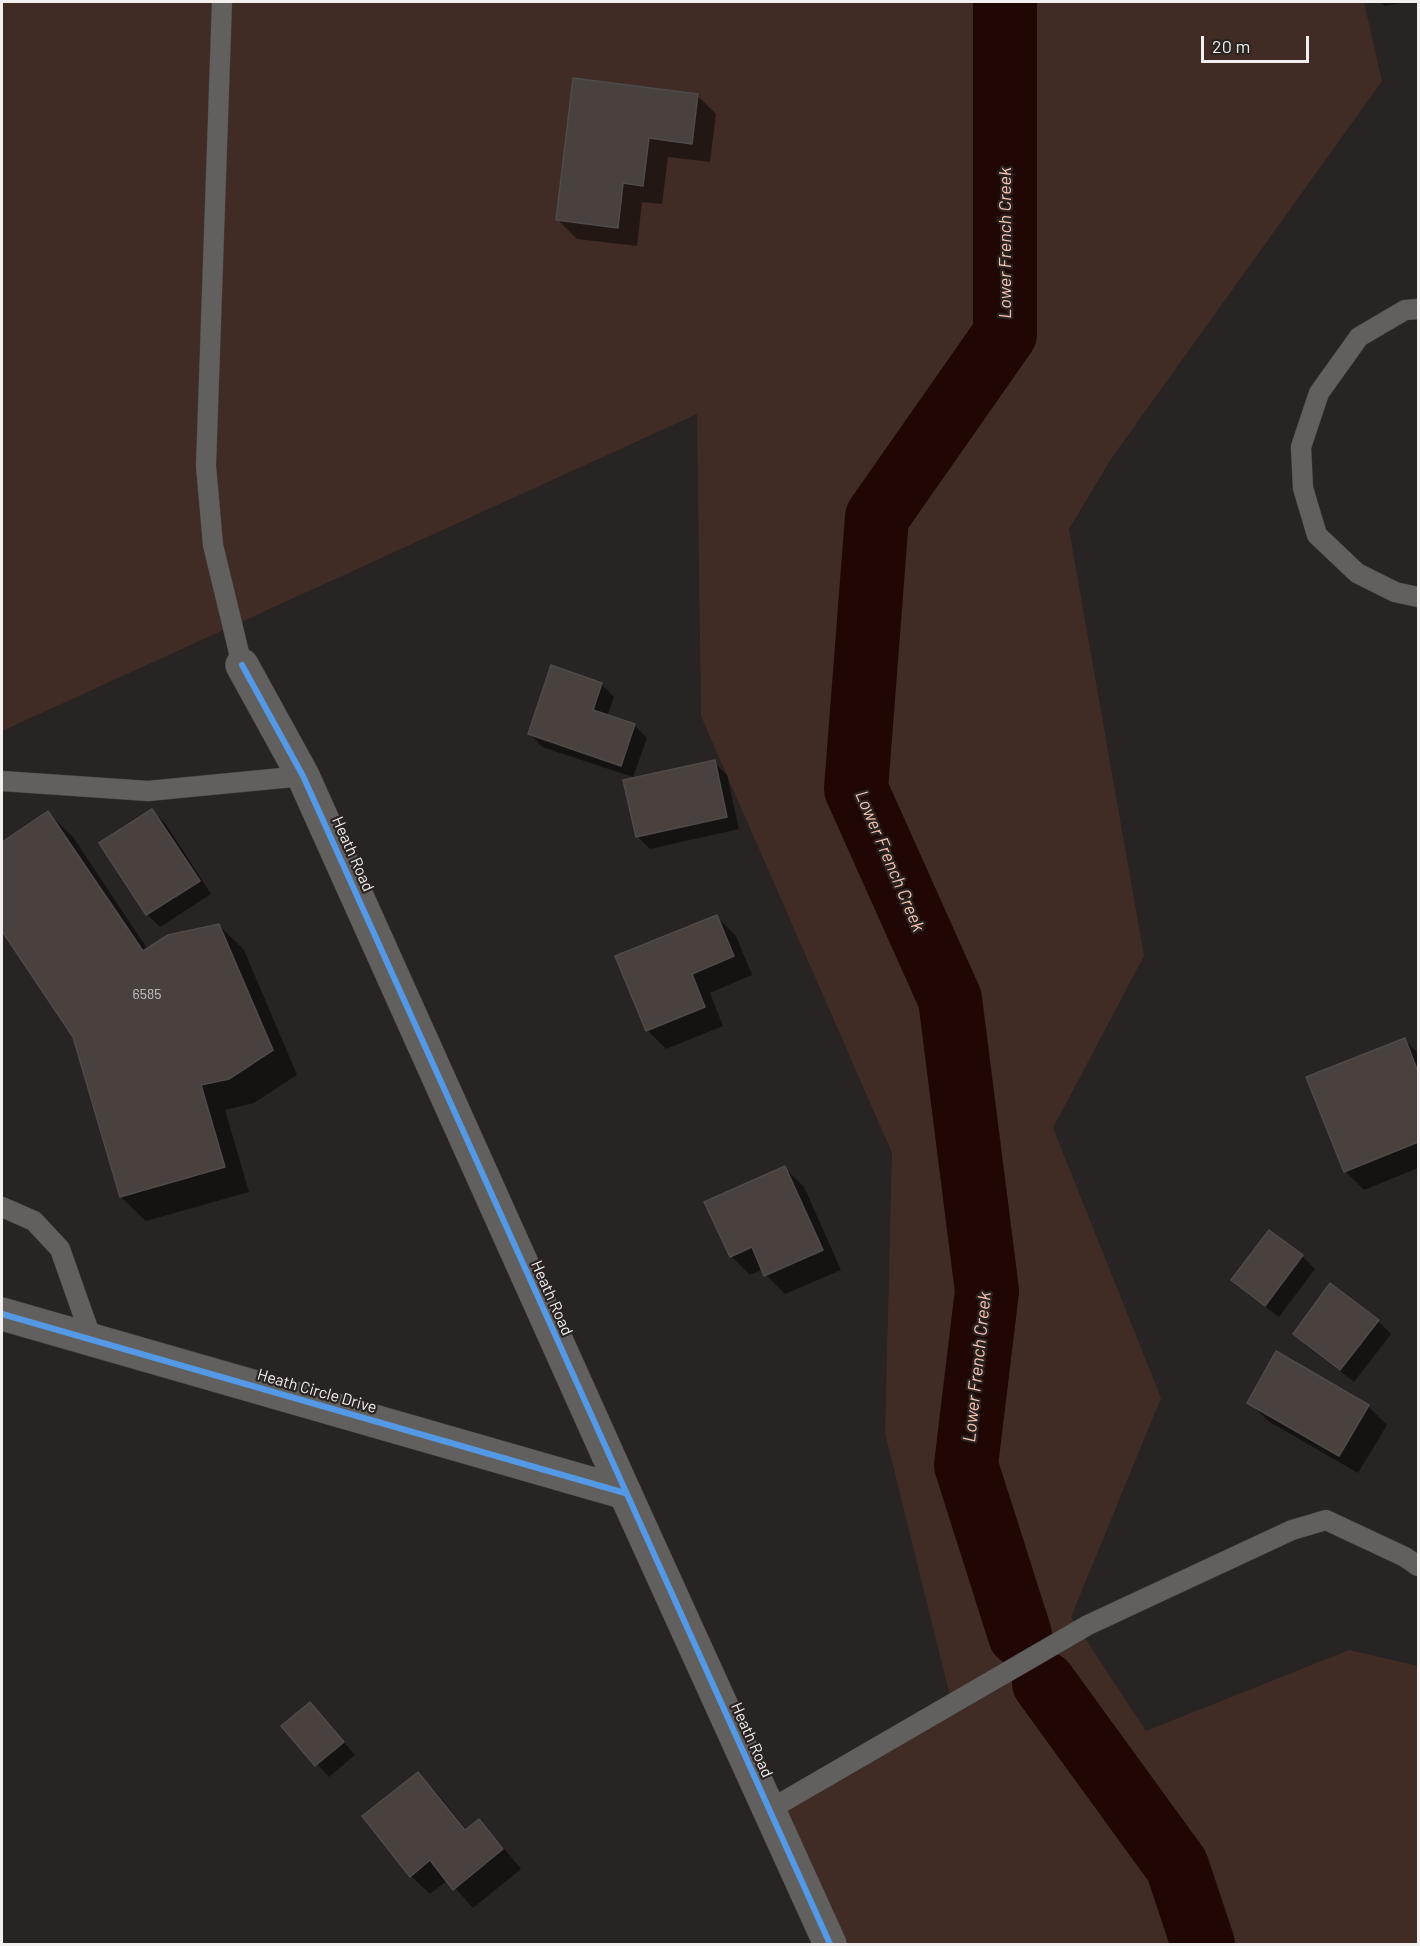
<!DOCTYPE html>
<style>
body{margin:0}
#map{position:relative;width:1420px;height:1946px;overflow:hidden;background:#272423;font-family:Barlow,sans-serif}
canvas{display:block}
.frame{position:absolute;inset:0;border:3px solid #f3efee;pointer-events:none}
.scale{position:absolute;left:1201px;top:36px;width:108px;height:27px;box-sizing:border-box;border:3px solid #f3efee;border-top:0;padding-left:8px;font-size:18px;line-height:21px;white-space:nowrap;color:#f3efee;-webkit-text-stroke:4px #292321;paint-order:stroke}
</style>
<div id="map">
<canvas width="1420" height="1946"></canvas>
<div class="frame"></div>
<div class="scale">20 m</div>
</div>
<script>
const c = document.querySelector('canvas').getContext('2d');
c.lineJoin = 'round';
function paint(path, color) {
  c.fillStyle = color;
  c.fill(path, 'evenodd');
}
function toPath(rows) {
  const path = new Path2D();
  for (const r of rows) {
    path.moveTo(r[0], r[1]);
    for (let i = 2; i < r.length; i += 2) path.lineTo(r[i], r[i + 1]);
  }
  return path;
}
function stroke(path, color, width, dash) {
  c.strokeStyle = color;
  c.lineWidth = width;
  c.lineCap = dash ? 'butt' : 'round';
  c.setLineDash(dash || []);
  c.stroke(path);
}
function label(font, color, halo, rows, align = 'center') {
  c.font = font + ' Barlow,sans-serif';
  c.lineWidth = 4.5;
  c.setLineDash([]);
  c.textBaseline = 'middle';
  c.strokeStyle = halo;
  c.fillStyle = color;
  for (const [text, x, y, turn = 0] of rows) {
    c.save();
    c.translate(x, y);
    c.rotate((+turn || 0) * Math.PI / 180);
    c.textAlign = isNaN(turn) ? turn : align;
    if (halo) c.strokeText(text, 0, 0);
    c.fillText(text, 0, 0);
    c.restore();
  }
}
paint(toPath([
 [2,2,1364,2,1382,81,1111,459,1069,529,1144,956,1053,1128,1161,1398,1071,1617,1146,1731,1349,1650,1418,1666,1418,1944,830,1944,769,1810,952,1704,885,1433,892,1153,701,716,697,414,2,731]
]), '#402c24');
paint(toPath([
 [1380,2,1407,2,1385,6],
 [575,80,697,95,716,114,710,162,668,157,662,204,642,202,637,246,577,239,558,220],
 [601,684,614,697,607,717,634,725,647,738,633,777,542,747,530,734],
 [714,762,727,775,739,829,650,849,637,836],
 [152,811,165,823,211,894,160,927,147,914,101,844],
 [48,813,73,837,148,950,219,925,244,950,297,1075,254,1103,225,1110,249,1192,146,1221,121,1197,74,1036,2,928,2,844],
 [717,917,736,936,752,975,710,993,723,1026,666,1049,647,1030],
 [1405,1040,1418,1053,1418,1168,1364,1190,1345,1171],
 [785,1168,804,1187,841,1270,785,1294,766,1275,763,1269,750,1275,731,1256],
 [1269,1232,1302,1256,1315,1269,1279,1317,1246,1292,1233,1280],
 [1378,1321,1391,1334,1354,1382,1307,1346,1295,1334],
 [1249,1402,1368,1406,1387,1425,1358,1473,1268,1421],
 [322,1717,355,1755,329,1777,283,1726],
 [418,1774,437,1793,467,1830,478,1821,497,1840,521,1869,473,1908,448,1880,430,1894,411,1876]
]), '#0007');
stroke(toPath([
 [1005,2,1005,334,877,517,856,789,950,999,987,1291,966,1465,1020,1635],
 [1044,1683,1177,1866,1203,1944]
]), '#210703', 64);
const building = toPath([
 [573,78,698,94,692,144,649,138,643,186,623,183,618,228,556,220,573,78],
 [551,665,602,683,593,710,635,724,621,766,528,734,551,665],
 [715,760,727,817,636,837,623,780,715,760],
 [152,809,200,881,146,915,99,843,152,809],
 [48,811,143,951,168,935,219,924,273,1050,229,1079,201,1085,225,1167,120,1197,73,1037,2,931,2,842,48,811],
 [717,915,734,956,692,974,705,1007,646,1031,615,956,717,915],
 [1405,1038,1418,1072,1418,1142,1344,1172,1306,1077,1405,1038],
 [785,1166,823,1250,764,1276,752,1247,730,1257,704,1202,785,1166],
 [1269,1230,1303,1255,1265,1306,1231,1280,1269,1230],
 [1330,1283,1379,1320,1340,1370,1293,1334,1330,1283],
 [1276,1351,1369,1405,1339,1456,1247,1403,1276,1351],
 [310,1702,344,1742,315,1766,281,1726,310,1702],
 [418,1772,465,1830,479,1819,503,1849,453,1890,430,1860,410,1877,362,1816,418,1772]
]);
paint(building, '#49413e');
stroke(building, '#4e4b4a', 1.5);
const service = toPath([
 [222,2,206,466,213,545,242,665],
 [1418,309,1405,310,1359,337,1319,393,1301,447,1303,488,1317,535,1357,573,1395,592,1418,597],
 [2,781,148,791,303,776],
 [2,1207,34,1221,60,1249,92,1340],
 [769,1810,1088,1625,1292,1530,1326,1520,1405,1557,1418,1566]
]);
const minor = toPath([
 [242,665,303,776,625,1493]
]);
const tertiary = toPath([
 [2,1314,625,1493,830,1944]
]);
stroke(service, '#413e3e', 21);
stroke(minor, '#413e3e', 34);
stroke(tertiary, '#413e3e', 34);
stroke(service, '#62605f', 20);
stroke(minor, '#62605f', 33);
stroke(tertiary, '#62605f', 33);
stroke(toPath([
 [242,665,303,776,830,1944],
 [2,1314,625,1493]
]), '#5399e6', 6);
label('14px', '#c8c4c2', null, [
 ["6585",147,994]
]);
label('16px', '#f3efee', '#292321', [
 ["Heath Road",353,854,66],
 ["Heath Road",552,1298,66],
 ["Heath Circle Drive",317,1391,16],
 ["Heath Road",752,1740,66]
]);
label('italic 18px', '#fac4b0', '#292321', [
 ["Lower French Creek",1005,243,-90],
 ["Lower French Creek",890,861,67],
 ["Lower French Creek",977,1367,-84]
]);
</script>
